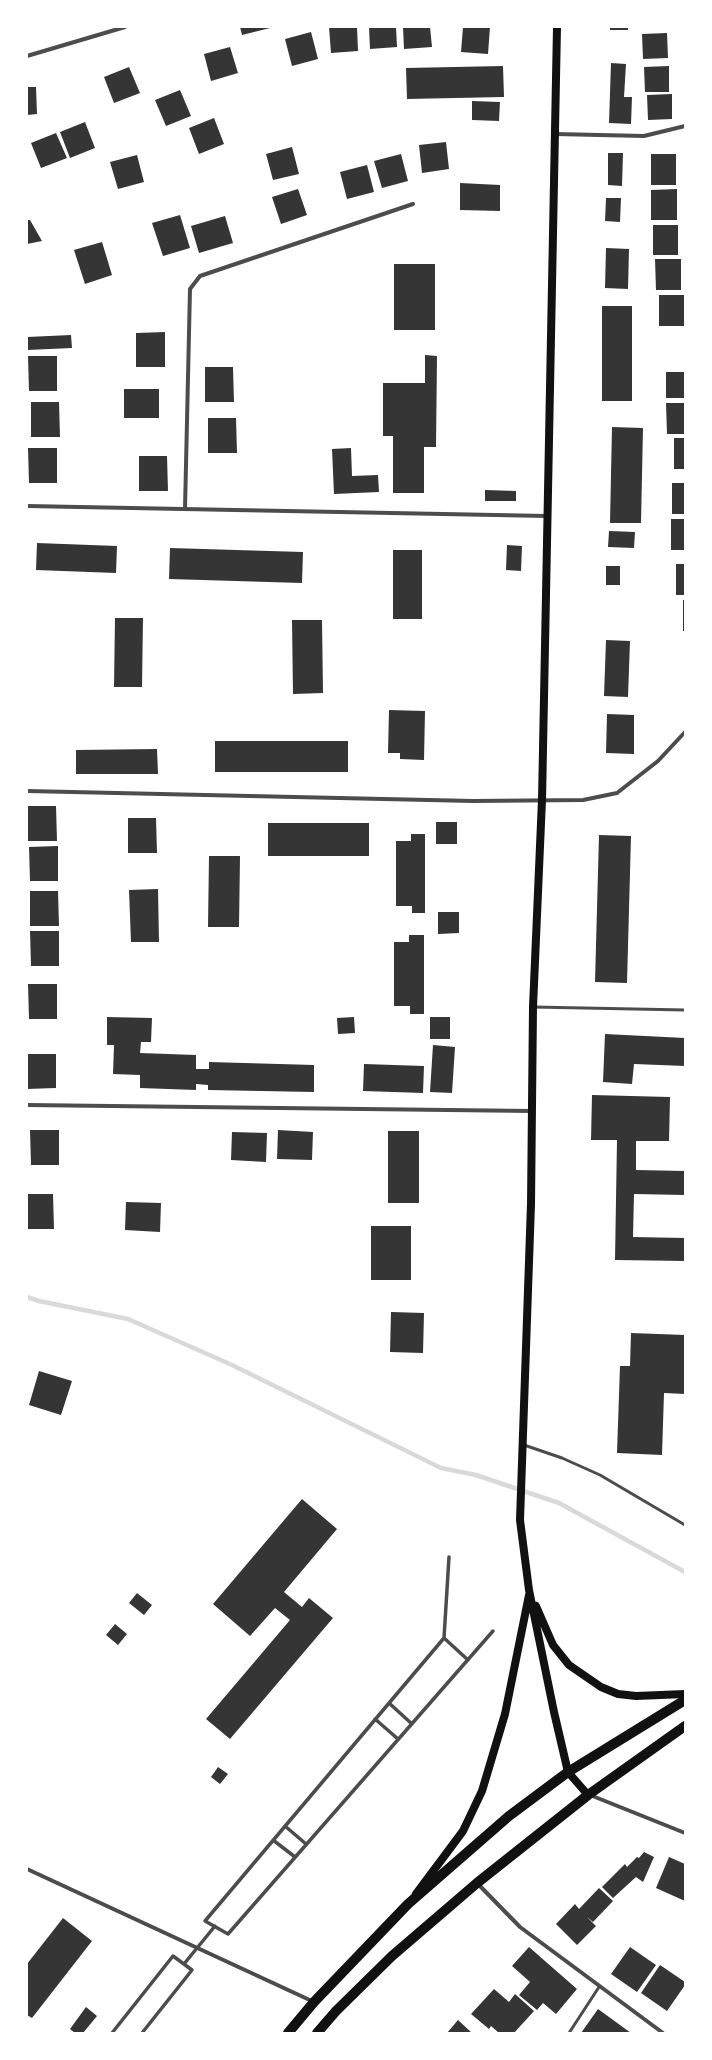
<!DOCTYPE html>
<style>
body{margin:0}
#map{position:relative;width:712px;height:2060px;overflow:hidden;background:#fff;font-family:"PT Sans",sans-serif}
canvas{display:block}
.frame{position:absolute;inset:0;border:28px solid #fff;pointer-events:none}
</style>
<div id="map">
<canvas width="712" height="2060"></canvas>
<div class="frame"></div>
</div>
<script>
const c = document.querySelector('canvas').getContext('2d');
c.lineJoin = 'round';
function toPath(rows) {
  const path = new Path2D();
  for (const r of rows) {
    path.moveTo(r[0], r[1]);
    for (let i = 2; i < r.length; i += 2) path.lineTo(r[i], r[i + 1]);
  }
  return path;
}
function stroke(path, color, width, dash) {
  c.strokeStyle = color;
  c.lineWidth = width;
  c.lineCap = dash ? 'butt' : 'round';
  c.setLineDash(dash || []);
  c.stroke(path);
}
function paint(path, color) {
  c.fillStyle = color;
  c.fill(path, 'evenodd');
}
stroke(toPath([
 [27,1297,39,1301,128,1319,232,1365,441,1468,476,1475,559,1503,685,1572]
]), '#d9d9d9', 4.5);
paint(toPath([
 [240,27,270,27,270,28,242,35],
 [329,27,357,27,358,51,331,53],
 [369,27,396,27,397,47,370,49],
 [403,27,430,27,432,47,404,49],
 [463,27,490,27,488,54,461,52],
 [610,27,628,27,628,30,610,30],
 [311,32,318,59,292,66,285,39],
 [667,33,668,58,643,59,642,34],
 [230,47,238,73,211,81,204,54],
 [611,63,626,64,624,97,632,97,631,124,609,123],
 [503,66,504,97,407,99,406,68],
 [669,66,669,92,645,92,644,67],
 [129,67,140,93,114,103,104,77],
 [27,87,36,87,37,114,27,115],
 [180,90,191,116,166,126,155,100],
 [672,94,672,119,648,120,647,95],
 [472,101,500,102,499,121,472,120],
 [214,118,224,144,199,154,189,128],
 [85,122,95,148,70,158,60,132],
 [56,133,67,158,41,168,31,143],
 [446,142,449,169,422,173,419,145],
 [292,147,299,174,273,180,266,154],
 [608,153,623,153,622,186,608,185],
 [401,154,408,181,382,188,374,161],
 [651,154,676,154,676,185,651,185],
 [137,155,144,182,118,189,110,162],
 [367,165,374,192,347,199,340,172],
 [460,183,500,185,500,211,460,210],
 [298,189,307,215,281,224,272,197],
 [677,189,677,220,651,220,651,190],
 [606,198,621,198,620,222,605,221],
 [180,215,190,248,163,256,152,223],
 [225,216,233,243,199,253,191,226],
 [27,220,30,220,42,241,27,244],
 [653,225,678,225,678,255,653,255],
 [102,242,112,275,85,284,74,250],
 [606,248,629,249,628,289,605,288],
 [655,259,681,259,681,290,656,290],
 [394,264,435,264,435,330,394,330],
 [659,295,684,295,685,326,659,326],
 [602,306,632,306,632,401,602,401],
 [165,332,165,367,136,367,136,333],
 [71,335,72,348,27,350,27,337],
 [425,355,437,356,436,447,424,447,424,493,393,493,393,436,383,436,383,383,425,383],
 [28,356,57,356,57,391,29,391],
 [205,367,233,367,234,402,205,402],
 [666,372,685,372,685,398,666,398],
 [124,389,159,389,159,418,124,418],
 [31,402,59,402,60,437,31,437],
 [666,403,685,403,685,434,667,434],
 [208,418,236,418,237,453,208,453],
 [612,427,643,428,641,523,610,523],
 [674,438,685,438,685,469,674,469],
 [28,448,57,448,57,483,29,483],
 [351,448,352,476,378,475,379,492,334,494,332,449],
 [139,456,167,456,168,491,139,491],
 [672,483,685,483,685,514,672,514],
 [485,490,516,491,516,501,485,501],
 [671,519,685,519,685,550,671,550],
 [609,531,635,532,634,548,608,547],
 [37,543,117,546,116,573,36,570],
 [507,545,522,546,521,571,506,570],
 [170,548,303,552,302,583,169,579],
 [393,550,422,550,422,619,393,619],
 [676,564,685,564,685,595,676,595],
 [606,566,620,566,620,585,606,585],
 [683,600,685,600,685,631,683,631],
 [115,618,143,618,142,687,114,687],
 [292,620,322,620,323,693,293,694],
 [606,640,630,641,628,697,604,696],
 [389,710,425,711,424,760,400,759,400,753,388,753],
 [607,714,634,715,634,754,606,753],
 [215,741,348,741,348,772,215,772],
 [157,749,158,774,76,774,76,750],
 [28,806,56,806,57,841,28,841],
 [128,818,156,818,157,853,128,853],
 [436,822,457,822,457,844,436,844],
 [268,823,369,823,369,856,268,856],
 [411,834,425,834,425,913,412,913,412,906,396,906,396,841,411,841],
 [599,835,631,836,627,983,595,982],
 [58,846,58,881,30,881,29,847],
 [209,856,240,856,239,927,208,927],
 [158,889,159,942,131,942,129,890],
 [30,891,58,891,59,926,30,926],
 [438,912,459,912,459,933,438,934],
 [30,931,59,931,59,966,31,966],
 [409,935,424,935,424,1014,410,1014,410,1006,394,1006,394,942,409,942],
 [28,984,57,984,57,1019,29,1019],
 [107,1017,152,1018,151,1042,141,1042,140,1053,196,1055,196,1069,209,1069,209,1062,314,1065,314,1092,208,1090,208,1085,196,1084,196,1090,140,1088,140,1075,113,1074,114,1045,107,1045],
 [354,1017,355,1033,338,1034,337,1018],
 [430,1017,450,1017,450,1039,430,1039],
 [605,1034,685,1038,685,1066,634,1064,632,1084,603,1082],
 [433,1045,455,1047,452,1093,430,1092],
 [27,1054,56,1054,56,1088,27,1089],
 [364,1064,424,1066,423,1093,363,1091],
 [592,1095,670,1097,669,1141,636,1141,636,1170,685,1171,685,1195,634,1194,633,1237,685,1238,685,1261,615,1260,617,1140,591,1140],
 [30,1130,59,1130,59,1165,31,1165],
 [278,1130,313,1132,312,1160,277,1159],
 [388,1131,419,1131,419,1203,388,1203],
 [232,1132,267,1133,266,1162,231,1160],
 [27,1194,53,1194,54,1229,27,1229],
 [126,1202,161,1203,160,1232,125,1230],
 [371,1226,411,1226,411,1280,371,1280],
 [391,1312,424,1313,423,1353,390,1352],
 [631,1333,685,1335,685,1394,664,1393,662,1455,617,1453,620,1366,630,1366],
 [39,1371,72,1381,61,1415,29,1405],
 [302,1499,337,1529,284,1592,302,1607,309,1598,333,1618,230,1739,206,1719,290,1620,275,1608,250,1636,213,1604],
 [137,1593,152,1605,144,1615,129,1603],
 [115,1624,127,1634,118,1645,106,1635],
 [218,1767,228,1774,220,1784,211,1777],
 [644,1852,654,1857,643,1882,636,1877,613,1898,602,1887,625,1864,627,1867,637,1857,639,1858],
 [669,1857,685,1864,685,1901,656,1888],
 [599,1888,613,1901,593,1922,587,1917,596,1926,577,1945,556,1924,575,1904,579,1909],
 [63,1918,92,1941,32,2018,27,2015,27,1964],
 [529,1947,577,1989,556,2014,543,2003,537,2010,519,1995,530,1982,512,1966],
 [630,1947,656,1965,637,1992,611,1974],
 [660,1965,685,1982,685,1985,667,2011,641,1993],
 [494,1989,509,2002,515,1994,534,2011,514,2033,499,2033,491,2026,489,2029,471,2014],
 [86,2007,97,2016,83,2033,75,2033,70,2029],
 [598,2009,631,2033,581,2033],
 [458,2020,472,2033,447,2033]
]), '#353535');
stroke(toPath([
 [533,1007,685,1010],
 [524,1445,562,1458,600,1475,685,1525],
 [569,2033,599,1987]
]), '#4c4c4c', 3);
stroke(toPath([
 [449,1557,444,1638,205,1921,228,1934,493,1631],
 [444,1638,468,1660],
 [389,1703,412,1724],
 [375,1719,398,1739],
 [285,1826,306,1844],
 [273,1840,295,1857],
 [184,1964,215,1926],
 [112,2033,173,1956,192,1970,142,2033]
]), '#4c4c4c', 3.5);
stroke(toPath([
 [27,56,125,27],
 [555,134,644,136,685,126],
 [27,506,547,516],
 [185,509,190,289,200,276,413,204],
 [27,791,473,801,583,800,617,793,658,761,685,732],
 [27,1105,532,1111],
 [590,1795,685,1833],
 [27,1869,314,2002],
 [477,1883,520,1927,663,2033]
]), '#4c4c4c', 4);
stroke(toPath([
 [557,27,542,800,533,1007,531,1204,520,1520,529,1590,554,1712,568,1772,588,1795],
 [536,1606,553,1645,569,1665,601,1687,618,1694,636,1696,685,1694],
 [416,1894,463,1831,482,1791,505,1714,529,1595]
]), '#111', 8);
stroke(toPath([
 [288,2033,314,2002,408,1904,509,1816,568,1772,685,1700],
 [317,2033,336,2011,392,1956,477,1883,588,1795,685,1726]
]), '#111', 10);
</script>
